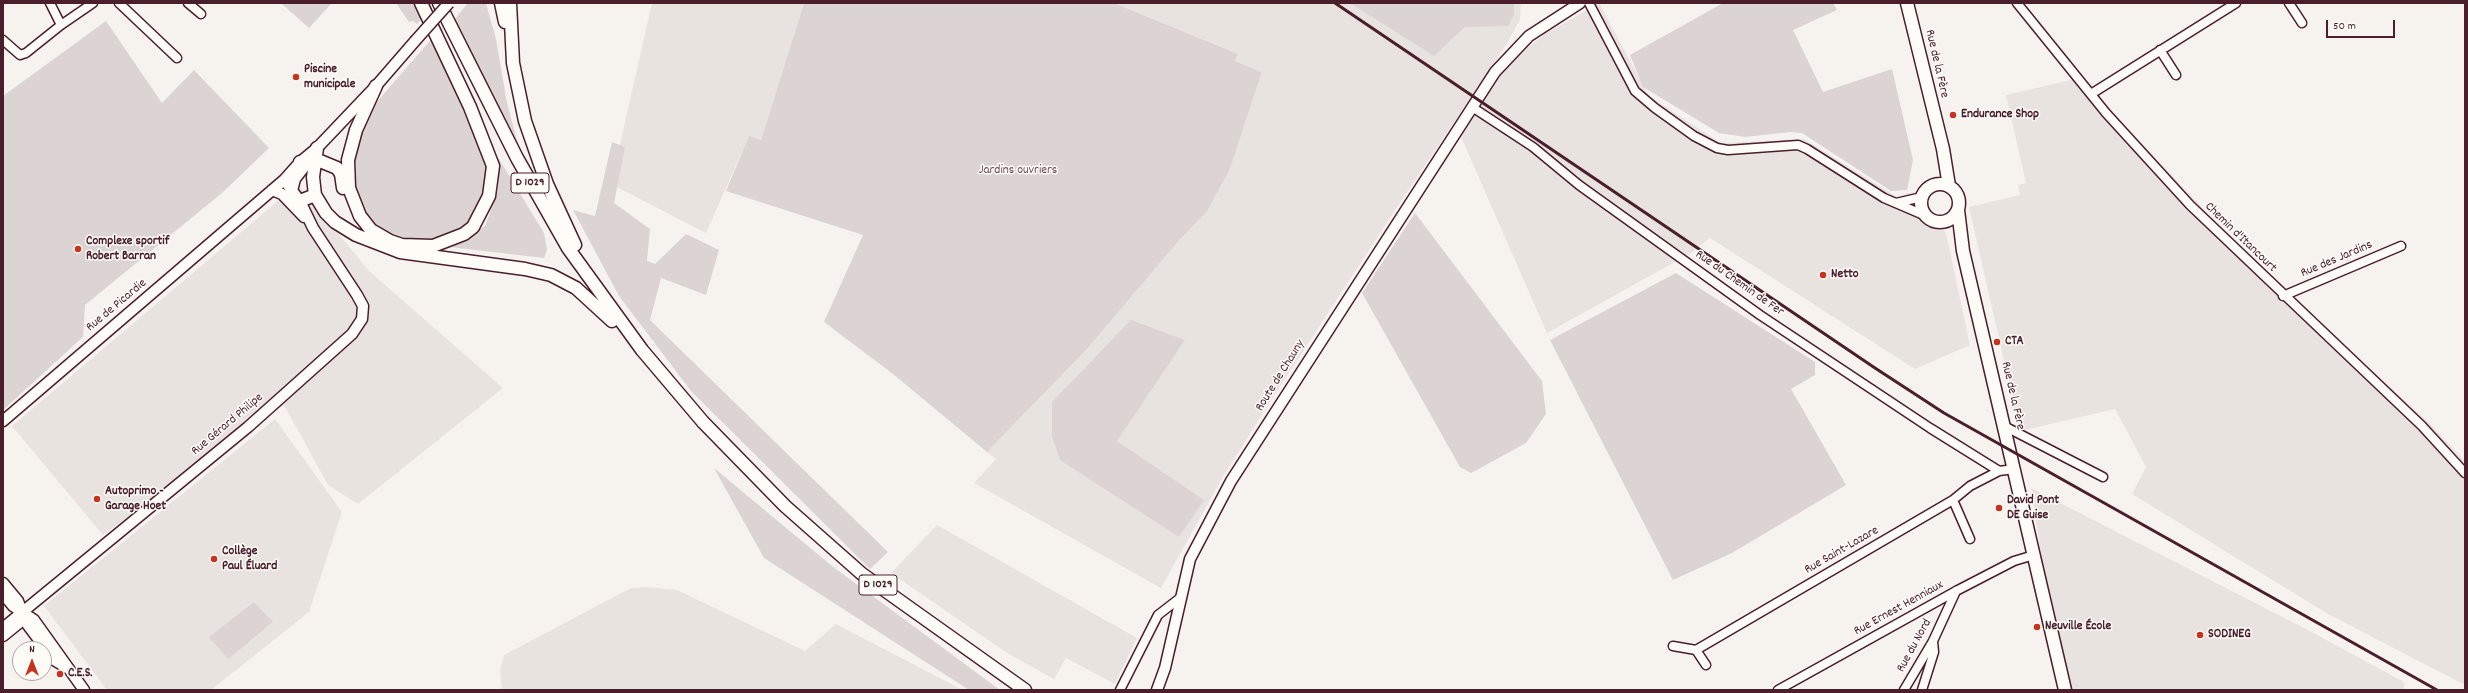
<!DOCTYPE html>
<meta charset="utf-8">
<style>
body{margin:0}
#map{position:relative;width:2468px;height:693px;overflow:hidden;background:#f6f3ef;font-family:Dekko,sans-serif}
canvas{display:block}
.frame{position:absolute;inset:0;border:4px solid #4a1f2b;pointer-events:none}
.north{position:absolute;left:12px;top:641px;width:40px;height:40px;box-sizing:border-box;background:#fdfcf7;border:1px solid #b5a4a5;border-radius:50%;rotate:0deg;font-size:11px;font-weight:700;line-height:16px;text-align:center;color:#4a1f2b}
.north::after{content:'';display:block;margin:auto;width:14px;height:18px;background:#c8321e;clip-path:polygon(50% 0,100% 100%,50% 72%,0 100%)}
.scale{position:absolute;left:2326px;top:20px;width:69px;height:18px;box-sizing:border-box;border:2px solid #4a1f2b;border-top:0;padding-left:5px;font-size:12px;line-height:14px;white-space:nowrap;color:#4a1f2b;-webkit-text-stroke:3px #fdfcf7;paint-order:stroke}
</style>
<div id="map">
<canvas width="2468" height="693"></canvas>
<div class="frame"></div>
<div class="north">N</div>
<div class="scale">50 m</div>
</div>
<script>
const c = document.querySelector('canvas').getContext('2d');
c.lineJoin = 'round';
function paint(path, color) {
  c.fillStyle = color;
  c.fill(path, 'evenodd');
}
function toPath(rows) {
  const path = new Path2D();
  for (const r of rows) {
    if (r.length === 3) {
      path.moveTo(r[0] + r[2], r[1]);
      path.arc(r[0], r[1], r[2], 0, 2 * Math.PI);
      continue;
    }
    path.moveTo(r[0], r[1]);
    for (let i = 2; i < r.length; i += 2) path.lineTo(r[i], r[i + 1]);
  }
  return path;
}
function stroke(path, color, width, dash) {
  c.strokeStyle = color;
  c.lineWidth = width;
  c.lineCap = dash ? 'butt' : 'round';
  c.setLineDash(dash || []);
  c.stroke(path);
}
function label(font, color, halo, rows, align = 'center') {
  c.font = font + ' Dekko,sans-serif';
  c.lineWidth = 3;
  c.setLineDash([]);
  c.textBaseline = 'middle';
  c.strokeStyle = halo;
  c.fillStyle = color;
  for (const [text, x, y, turn = 0] of rows) {
    c.save();
    c.translate(x, y);
    c.rotate((+turn || 0) * Math.PI / 180);
    c.textAlign = isNaN(turn) ? turn : align;
    if (halo) c.strokeText(text, 0, 0);
    c.fillText(text, 0, 0);
    c.restore();
  }
}
paint(toPath([
 [652,3,804,3,761,140,749,136,706,233,611,184],
 [1114,3,1521,3,1520,20,1506,45,1409,189,1275,394,1224,475,1161,588,974,483,996,459,987,452,1087,349,1176,244,1208,210,1230,169,1262,72,1235,61,1238,54],
 [1599,3,1649,96,1721,143,1804,139,1897,197,1913,192,1946,233,1970,345,1915,369,1710,238,1691,253,1547,333,1461,137,1494,83,1527,48,1545,34],
 [2084,77,2104,103,2254,263,2426,420,2465,461,2465,685,2328,614,2132,494,2146,467,2115,409,2020,431,1969,207,2020,195,2018,185,2026,183,2006,95],
 [298,184,369,271,503,388,358,504,328,485,284,405,103,535,12,426],
 [275,419,342,512,309,612,211,690,107,690,44,606],
 [2031,488,2308,630,2404,682,2404,690,2062,690],
 [937,525,1137,638,1115,684,1066,658,1054,679,1007,653,891,573],
 [646,587,677,590,805,651,836,624,963,690,502,690,500,671,504,655,631,588]
]), '#e9e3e0');
paint(toPath([
 [281,3,332,3,309,28],
 [396,3,418,3,424,16,417,24,413,21,409,22],
 [468,3,486,3,496,39,507,103,518,144,454,20],
 [804,3,1114,3,1238,54,1235,61,1262,72,1230,169,1208,210,1176,244,1087,349,987,452,893,374,824,322,863,235,726,191,749,136,761,140],
 [1350,3,1514,3,1514,15,1508,26,1465,27,1434,56],
 [1723,3,1833,3,1837,10,1793,30,1823,92,1892,69,1913,160,1907,190,1891,191,1802,133,1790,132,1745,137,1719,133,1643,87,1630,55],
 [106,21,162,103,194,70,269,148,222,193,85,305,83,337,3,410,3,96],
 [434,36,488,152,490,184,474,219,460,233,421,243,392,237,379,229,364,213,352,181,352,154,363,122,375,104],
 [612,142,625,147,614,203,650,229,647,261,655,264,686,234,719,250,706,295,661,278,650,320,888,552,870,569,691,391,619,296,573,210,595,216],
 [499,159,544,233,547,250,544,258,449,247,485,226,498,191],
 [1415,213,1542,381,1546,414,1526,443,1471,473,1460,467,1362,293],
 [1676,273,1815,362,1815,375,1791,389,1846,485,1732,553,1673,580,1550,340],
 [1131,320,1185,340,1117,441,1204,500,1179,537,1060,460,1052,436,1052,402],
 [714,468,832,566,1000,690,969,690,764,558],
 [254,602,273,622,228,659,209,637]
]), '#dcd4d2');
const minor = toPath([
 [119,3,177,58],
 [188,3,201,14],
 [1589,3,1635,91,1655,108,1694,136,1717,148,1728,150,1798,145,1807,149,1884,198,1926,216],
 [2017,3,2106,113,2190,205,2422,426,2465,473],
 [2289,3,2302,23],
 [61,25,93,3],
 [3,40,20,55,26,53,61,25,50,3],
 [2160,50,2176,75],
 [2091,94,2236,3],
 [1472,107,1533,147,1579,185,1760,315,1930,428,1999,471],
 [1896,203,1922,197],
 [2283,296,2401,246],
 [2004,426,2103,477],
 [1953,500,1970,539],
 [1673,646,1696,650,1706,665],
 [1696,650,1953,500,1970,486,1999,471,2014,469],
 [1120,690,1158,615,1180,598],
 [1778,690,1956,591,2014,561,2034,555],
 [1904,690,1933,641,1956,591],
 [1922,690,1934,652,1933,641]
]);
const tertiary = toPath([
 [272,190,282,194,304,217],
 [292,191,295,179,312,157],
 [3,421,284,180,300,162,317,148,376,86,415,41],
 [3,583,18,601,27,624,54,660,67,668],
 [3,594,13,606,34,620,84,690],
 [3,628,248,427,352,334,362,319,363,306,357,295,313,228,300,201,284,180],
 [3,636,19,623,23,613],
 [1157,690,1165,668,1190,559,1231,481,1495,72,1529,36,1580,3]
]);
const primary = toPath([
 [439,3,517,158,568,248,642,350,703,422,785,506,862,574,1025,690],
 [501,3,505,22],
 [510,3,513,63,525,121,547,184,575,245],
 [1907,3,1943,149,1949,186],
 [376,86,356,130,348,160,349,188,360,216,371,230,390,241,402,245,433,246,464,234,473,227,489,196,493,166,470,107,421,3],
 [317,148,313,177,315,195,326,213,335,222,356,235,400,252,525,269,551,275,576,288,612,321],
 [300,162,320,161,337,168,341,174,343,188],
 [1940,203,19],
 [300,201,315,195],
 [1958,210,1963,251,2065,690]
]);
stroke(minor, '#4a1f2b', 11);
stroke(tertiary, '#4a1f2b', 13);
stroke(primary, '#4a1f2b', 15);
stroke(minor, '#fdfcf7', 8);
stroke(tertiary, '#fdfcf7', 10);
stroke(primary, '#fdfcf7', 12);
stroke(toPath([
 [1335,3,1875,368,1944,413,2437,690]
]), '#4a1f2b', 3);
const tertiaryBridge = toPath([
 [415,41,449,3]
]);
stroke(tertiaryBridge, '#4a1f2b', 13, []);
stroke(tertiaryBridge, '#fdfcf7', 10);
for (const [x, y, r, color] of [
 [296,77,4,"#c8321e"],
 [1953,115,4,"#c8321e"],
 [78,249,4,"#c8321e"],
 [1823,275,4,"#c8321e"],
 [1997,342,4,"#c8321e"],
 [97,499,4,"#c8321e"],
 [1999,508,4,"#c8321e"],
 [214,559,4,"#c8321e"],
 [2037,627,4,"#c8321e"],
 [2200,635,4,"#c8321e"],
 [60,674,4,"#c8321e"]
]) {
  const dot = new Path2D();
  dot.arc(x, y, r, 0, 2 * Math.PI);
  c.fillStyle = color;
  c.fill(dot);
  stroke(dot, '#fdfcf7', 1.5);
}
for (const [x, y, w] of [
 [530,183,38],
 [878,585,38]
]) {
  const box = new Path2D();
  box.roundRect(x - w / 2, y - 10, w, 20, 3);
  c.fillStyle = '#fdfcf7';
  c.fill(box);
  stroke(box, '#4a1f2b', 1);
}
label('bold 12px', '#4a1f2b', null, [
 ["D 1029",530,183],
 ["D 1029",878,585]
]);
label('13px', '#4a1f2b', '#fdfcf7', [
 ["Rue de la Fère",1936,64,77],
 ["Chemin d'Itancourt",2240,238,44],
 ["Rue des Jardins",2337,260,-23],
 ["Rue du Chemin de Fer",1739,284,35],
 ["Rue de Picardie",117,306,-40],
 ["Route de Chauny",1281,376,-58],
 ["Rue de la Fère",2012,396,77],
 ["Rue Gérard Philipe",228,425,-40],
 ["Rue Saint-Lazare",1842,551,-30],
 ["Rue Ernest Henniaux",1899,609,-29],
 ["Rue du Nord",1915,646,-61]
]);
label('bold 13px', '#4a1f2b', '#fdfcf7', [
 ["Piscine",304,70],
 ["municipale",304,85],
 ["Endurance Shop",1961,115],
 ["Complexe sportif",86,242],
 ["Robert Barran",86,257],
 ["Netto",1831,275],
 ["CTA",2005,342],
 ["Autoprimo -",105,492],
 ["Garage Hoet",105,507],
 ["David Pont",2007,501],
 ["DE Guise",2007,516],
 ["Collège",222,552],
 ["Paul Éluard",222,567],
 ["Neuville École",2045,627],
 ["SODINEG",2208,635],
 ["C.E.S.",68,674]
], 'left');
label('13px', '#6e4c55', '#fdfcf7', [
 ["Jardins ouvriers",1018,171]
]);
</script>
